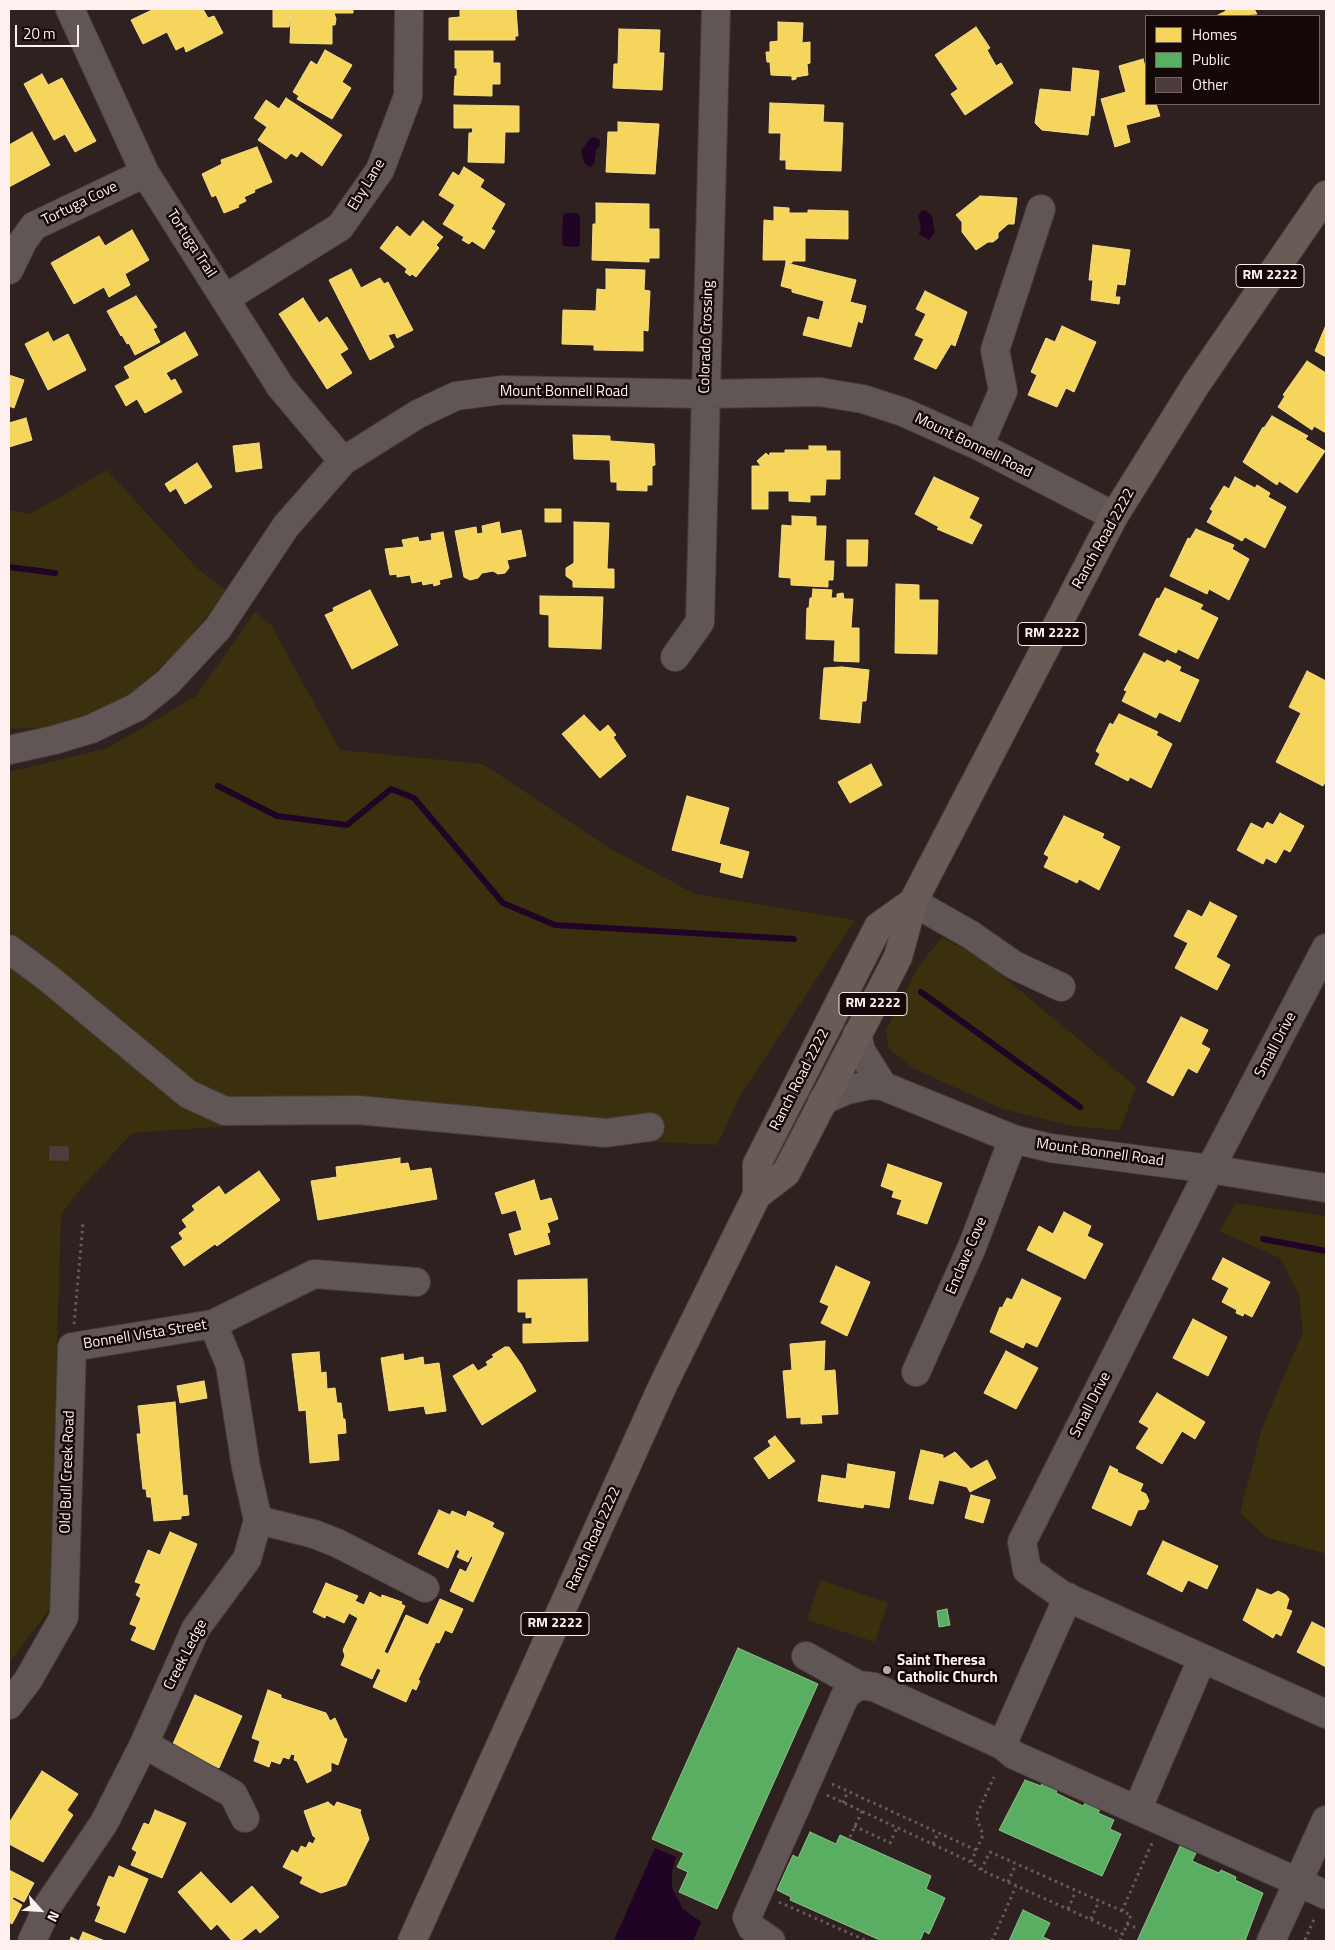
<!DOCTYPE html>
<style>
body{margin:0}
#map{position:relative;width:1335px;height:1950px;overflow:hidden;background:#2e211f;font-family:"Titillium Web",sans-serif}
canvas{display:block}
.frame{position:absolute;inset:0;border:10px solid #fef0ee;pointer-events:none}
.legend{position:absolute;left:1145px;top:15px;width:175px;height:90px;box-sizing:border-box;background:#140908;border:1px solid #726564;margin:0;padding:6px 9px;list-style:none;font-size:15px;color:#fef0ee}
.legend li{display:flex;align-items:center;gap:10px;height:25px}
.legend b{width:25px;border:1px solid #726564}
.north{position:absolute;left:15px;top:1885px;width:50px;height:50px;-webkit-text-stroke:4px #140908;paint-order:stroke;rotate:116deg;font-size:14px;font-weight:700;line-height:20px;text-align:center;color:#fef0ee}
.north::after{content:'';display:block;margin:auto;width:18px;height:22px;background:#fef0ee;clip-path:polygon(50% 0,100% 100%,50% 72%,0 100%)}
.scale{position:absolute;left:15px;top:25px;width:64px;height:22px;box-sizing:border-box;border:2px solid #fef0ee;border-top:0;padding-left:6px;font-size:15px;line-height:18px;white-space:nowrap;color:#fef0ee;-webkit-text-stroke:4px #140908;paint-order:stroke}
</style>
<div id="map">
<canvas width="1335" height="1950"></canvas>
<div class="frame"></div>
<ul class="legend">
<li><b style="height:14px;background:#f6d55c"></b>Homes</li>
<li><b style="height:14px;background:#5aae61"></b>Public</li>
<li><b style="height:14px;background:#4e3b40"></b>Other</li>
</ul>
<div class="north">N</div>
<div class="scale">20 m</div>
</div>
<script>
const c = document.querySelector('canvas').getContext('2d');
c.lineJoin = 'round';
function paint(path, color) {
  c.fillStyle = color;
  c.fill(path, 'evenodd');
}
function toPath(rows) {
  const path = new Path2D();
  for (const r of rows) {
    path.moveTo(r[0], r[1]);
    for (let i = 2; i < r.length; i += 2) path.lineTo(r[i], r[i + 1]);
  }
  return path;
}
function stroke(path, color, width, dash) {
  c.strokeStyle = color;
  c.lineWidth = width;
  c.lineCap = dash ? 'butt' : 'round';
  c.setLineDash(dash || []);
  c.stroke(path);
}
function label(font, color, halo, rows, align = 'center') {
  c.font = font + ' "Titillium Web",sans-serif';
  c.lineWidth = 5;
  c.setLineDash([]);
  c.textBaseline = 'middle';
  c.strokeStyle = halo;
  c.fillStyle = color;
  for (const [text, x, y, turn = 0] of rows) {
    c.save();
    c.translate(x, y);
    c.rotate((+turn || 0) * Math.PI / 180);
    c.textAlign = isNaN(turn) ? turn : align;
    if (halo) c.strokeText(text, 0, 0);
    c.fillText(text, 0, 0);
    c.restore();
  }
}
paint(toPath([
 [107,470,198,569,227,591,178,652,122,701,54,727,9,729,9,510,30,514],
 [255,612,271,625,340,750,483,764,609,848,695,894,855,920,740,1096,717,1145,281,1122,132,1133,77,1193,61,1215,49,1610,9,1663,9,772,108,748,196,696],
 [942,938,977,955,1136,1087,1120,1130,1073,1126,1002,1109,913,1068,888,1048,886,1030,919,965],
 [1236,1203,1326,1216,1326,1554,1266,1537,1240,1513,1262,1428,1303,1332,1299,1295,1280,1258,1219,1231],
 [820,1580,888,1603,875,1642,807,1620]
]), '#3b300d');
paint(toPath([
 [594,137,599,139,600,146,596,150,594,164,590,167,584,163,581,151,589,139],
 [922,210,927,211,932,216,935,233,929,240,919,234,921,227,918,216],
 [565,213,578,213,580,217,580,245,577,247,564,246,562,244,563,215],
 [655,1848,676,1857,672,1872,672,1888,683,1909,701,1922,693,1941,614,1940]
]), '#210326');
const homes = toPath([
 [154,9,203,9,208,18,214,16,223,33,186,52,184,46,176,50,167,32,143,44,131,20,154,9],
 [273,9,353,9,353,13,334,13,336,19,335,25,332,25,332,44,290,43,291,15,289,27,273,27,273,9],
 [460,9,516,9,518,36,515,36,515,40,449,40,449,18,460,17,460,9],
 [1225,9,1254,9,1257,14,1216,16,1226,11,1225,9],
 [778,22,803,23,802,43,810,42,810,63,807,64,808,75,796,77,796,79,792,80,792,76,771,75,770,62,767,62,766,52,770,52,770,42,778,41,778,22],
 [976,27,990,48,987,50,996,66,1001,63,1013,83,965,115,951,94,958,89,935,55,976,27],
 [619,29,660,30,659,53,664,53,662,90,613,88,614,64,618,64,619,29],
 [325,50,352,65,342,82,351,88,332,119,297,99,299,96,293,92,311,61,317,65,325,50],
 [455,51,493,51,493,63,500,63,500,84,492,84,492,96,454,95,455,76,457,76,457,68,455,68,455,51],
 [1143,59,1146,70,1146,104,1156,104,1160,116,1126,125,1130,142,1115,147,1101,99,1126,92,1119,66,1143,59],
 [1073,68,1099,71,1094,116,1091,115,1088,135,1042,130,1035,123,1040,89,1071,92,1073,68],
 [42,74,48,85,62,78,96,141,75,152,65,134,54,140,24,84,42,74],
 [286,98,342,135,322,166,301,151,297,157,291,153,286,159,258,140,267,127,254,118,266,100,279,109,286,98],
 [770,103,824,105,823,122,843,123,841,171,786,169,786,160,780,160,781,133,769,133,770,103],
 [454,105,519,106,519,132,505,132,504,163,468,162,469,133,472,133,473,128,454,128,454,105],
 [618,122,659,124,655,174,606,172,608,132,618,132,618,122],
 [32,132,50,165,9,187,9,145,32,132],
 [257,147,272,182,254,190,255,192,244,197,246,201,238,205,239,207,224,213,216,195,212,197,202,174,222,164,221,160,257,147],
 [464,167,484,180,480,187,505,204,491,229,495,231,484,249,472,241,469,244,462,240,464,237,443,224,455,205,439,195,453,172,459,176,464,167],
 [980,196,1017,198,1014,224,1008,224,998,233,998,238,993,242,988,242,976,250,962,232,962,222,956,215,980,196],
 [596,203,649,204,649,229,659,229,659,258,649,258,649,262,592,260,593,224,596,224,596,203],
 [774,207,789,208,789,213,808,213,808,210,848,211,848,239,805,238,805,261,792,261,792,263,786,263,786,260,763,260,764,220,774,221,774,207],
 [423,221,443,237,436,245,439,248,416,277,412,274,410,276,405,272,407,269,380,248,397,226,410,237,423,221],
 [132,230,149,260,125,274,130,285,109,297,104,287,74,304,51,263,99,236,105,246,132,230],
 [1093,245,1130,250,1125,285,1117,284,1115,297,1120,297,1119,304,1091,300,1093,280,1089,280,1093,245],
 [786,263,856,280,850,302,866,306,862,323,858,321,851,347,803,335,808,317,819,320,824,301,792,292,792,289,781,286,786,263],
 [351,269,361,288,380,278,384,284,388,282,413,330,397,338,395,333,388,335,394,347,370,360,329,280,351,269],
 [606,269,645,270,644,290,650,291,648,331,643,330,643,351,594,350,594,345,562,344,563,310,596,311,597,289,606,290,606,269],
 [925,291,967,312,955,346,951,344,936,369,914,359,924,339,915,335,926,314,916,309,925,291],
 [136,296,157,327,153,329,160,342,135,355,129,343,127,344,122,335,121,336,107,311,136,296],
 [303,298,319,323,327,317,348,349,340,354,352,373,327,389,279,314,303,298],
 [1326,325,1326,357,1315,351,1326,325],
 [1062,326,1096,342,1074,392,1066,388,1057,407,1028,395,1037,375,1031,372,1046,338,1055,342,1062,326],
 [48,332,53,342,68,334,86,370,48,390,25,344,48,332],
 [185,332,198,355,166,373,171,381,175,379,182,392,145,413,137,399,126,406,115,386,130,378,124,367,185,332],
 [1307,361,1326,373,1326,433,1314,426,1312,430,1278,407,1285,396,1283,395,1307,361],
 [9,375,24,380,14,408,9,406,9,375],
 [1272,416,1308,436,1305,439,1325,451,1297,493,1279,481,1277,485,1243,462,1263,427,1264,428,1272,416],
 [26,418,32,440,9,447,9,423,26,418],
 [573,435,610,436,610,441,654,444,655,465,652,466,652,485,647,485,647,491,617,490,617,482,611,482,610,460,574,459,573,435],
 [259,443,262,468,236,472,233,446,259,443],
 [809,446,826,446,826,451,840,451,840,479,826,479,825,495,810,495,810,502,789,501,789,491,768,491,768,509,752,509,752,466,761,466,757,461,766,453,769,456,770,453,785,453,785,450,809,450,809,446],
 [197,463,212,487,185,504,176,488,170,492,165,484,197,463],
 [934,477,979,498,969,518,982,525,972,544,937,529,939,527,915,514,934,477],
 [1235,477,1255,488,1257,485,1270,493,1268,497,1286,507,1265,548,1245,537,1242,541,1207,522,1213,511,1210,509,1224,486,1229,489,1235,477],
 [545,509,561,509,561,522,545,522,545,509],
 [792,516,816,517,816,526,826,526,824,561,834,561,833,580,828,580,828,587,791,585,791,578,779,577,782,525,792,526,792,516],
 [499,522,501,534,521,530,526,556,507,560,509,568,505,573,498,574,493,571,482,573,478,578,470,580,464,577,455,531,476,527,477,534,483,533,482,526,499,522],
 [574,522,609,523,607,569,614,569,614,588,573,587,573,581,566,576,566,568,574,563,574,522],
 [1196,529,1234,545,1232,549,1249,559,1229,600,1209,589,1207,594,1170,576,1188,538,1190,539,1196,529],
 [443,532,452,577,439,580,440,584,434,586,433,583,423,585,422,581,412,583,410,575,397,577,397,574,390,575,385,549,404,547,402,540,418,537,419,542,432,540,431,534,443,532],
 [847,540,868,540,867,566,847,566,847,540],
 [896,584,919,585,919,600,938,600,937,654,895,653,896,584],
 [1165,588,1203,605,1200,609,1218,618,1198,659,1178,649,1176,653,1139,635,1157,598,1159,599,1165,588],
 [813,589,832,590,831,598,837,598,837,594,843,593,844,599,853,599,851,628,859,628,859,662,834,661,835,640,806,639,807,608,809,608,810,598,812,598,813,589],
 [370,590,398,645,352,669,325,615,334,611,333,608,370,590],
 [540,596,603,597,601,649,549,647,549,615,540,614,540,596],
 [1144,653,1165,663,1167,660,1181,667,1179,671,1199,680,1180,722,1159,712,1156,718,1122,701,1127,691,1124,690,1144,653],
 [842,667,869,670,866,701,862,701,860,723,820,719,824,668,842,667],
 [1307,671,1326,681,1326,780,1323,786,1276,762,1301,713,1289,707,1307,671],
 [1119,714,1158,732,1156,735,1172,744,1151,788,1130,777,1128,781,1095,764,1100,754,1096,751,1110,723,1113,725,1119,714],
 [584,715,600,732,608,725,616,735,613,737,626,756,600,778,562,734,584,715],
 [871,764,882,785,850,803,838,782,871,764],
 [687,796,729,808,719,844,749,852,742,878,720,872,722,863,672,850,687,796],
 [1280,813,1304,826,1290,852,1284,849,1276,863,1266,858,1263,864,1237,850,1251,823,1263,829,1267,822,1273,825,1280,813],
 [1064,816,1104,834,1102,838,1120,847,1099,890,1079,879,1077,883,1044,867,1049,857,1044,854,1064,816],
 [1210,902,1237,916,1216,957,1230,965,1217,990,1175,968,1188,943,1174,936,1188,910,1202,917,1210,902],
 [1181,1017,1208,1030,1201,1044,1210,1049,1197,1073,1188,1068,1173,1096,1147,1082,1181,1017],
 [400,1158,400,1164,408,1163,410,1171,431,1168,437,1199,318,1220,311,1181,337,1177,336,1167,400,1158],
 [888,1164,942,1183,927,1224,897,1214,902,1200,892,1197,894,1191,881,1186,888,1164],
 [259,1171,280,1200,217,1246,215,1244,184,1266,171,1247,183,1239,179,1233,187,1227,182,1220,195,1210,192,1206,219,1186,225,1195,259,1171],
 [534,1180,540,1201,551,1198,558,1219,547,1223,550,1232,547,1233,550,1244,515,1255,509,1234,522,1230,516,1210,502,1214,495,1193,534,1180],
 [1064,1212,1091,1226,1087,1236,1103,1244,1085,1279,1027,1250,1039,1226,1053,1234,1064,1212],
 [1223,1258,1270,1282,1252,1317,1244,1313,1243,1316,1236,1313,1237,1310,1222,1302,1229,1288,1212,1279,1223,1258],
 [836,1266,870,1282,847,1336,821,1323,829,1306,820,1302,836,1266],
 [587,1279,588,1341,523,1343,523,1324,532,1324,532,1317,526,1318,526,1312,518,1312,518,1280,587,1279],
 [1022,1279,1061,1298,1037,1347,1026,1342,1023,1348,990,1332,1000,1307,1002,1308,1007,1298,1012,1300,1022,1279],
 [1193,1319,1227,1337,1208,1376,1173,1358,1193,1319],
 [825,1341,824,1371,835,1370,838,1414,821,1415,822,1423,801,1424,801,1417,787,1418,783,1371,792,1370,790,1344,825,1341],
 [505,1347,509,1347,521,1364,536,1391,482,1425,453,1376,473,1364,478,1371,488,1365,486,1362,494,1357,492,1355,505,1347],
 [1006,1351,1038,1368,1016,1409,984,1393,1006,1351],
 [319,1352,321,1373,326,1372,327,1389,335,1388,337,1403,341,1403,343,1419,345,1419,346,1433,337,1434,339,1460,310,1463,306,1410,299,1411,292,1354,319,1352],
 [403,1354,404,1361,423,1357,424,1365,439,1363,446,1411,426,1414,424,1406,389,1411,381,1358,403,1354],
 [204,1381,207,1398,180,1403,177,1386,204,1381],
 [1157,1393,1205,1422,1195,1439,1182,1431,1162,1464,1136,1448,1149,1428,1139,1422,1157,1393],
 [175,1402,183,1496,187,1495,189,1515,181,1516,181,1519,154,1521,151,1497,147,1497,146,1489,143,1489,137,1434,141,1434,138,1406,175,1402],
 [775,1436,795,1461,769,1479,754,1458,771,1446,768,1441,775,1436],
 [921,1450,943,1455,943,1459,955,1452,971,1469,987,1460,996,1478,970,1492,967,1487,939,1480,933,1504,909,1499,921,1450],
 [848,1464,895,1472,889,1508,864,1504,863,1508,818,1501,822,1475,846,1479,848,1464],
 [1110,1466,1118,1470,1117,1472,1143,1484,1140,1491,1146,1494,1149,1501,1145,1509,1138,1510,1131,1526,1092,1508,1110,1466],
 [971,1495,990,1500,983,1523,965,1518,971,1495],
 [439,1510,450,1515,452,1511,466,1517,468,1511,494,1523,492,1527,504,1533,473,1602,450,1591,460,1569,466,1572,473,1557,471,1556,468,1562,457,1557,460,1551,456,1549,448,1568,418,1554,439,1510],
 [170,1532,197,1544,154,1650,131,1640,137,1627,130,1624,141,1598,136,1595,141,1584,135,1582,148,1550,160,1555,170,1532],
 [1163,1541,1218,1566,1207,1589,1188,1580,1182,1592,1147,1574,1163,1541],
 [326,1583,358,1596,355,1601,364,1605,370,1592,381,1598,382,1595,402,1602,401,1604,405,1606,384,1652,388,1654,406,1615,428,1625,440,1599,463,1609,452,1633,445,1630,439,1643,436,1642,418,1680,420,1681,416,1690,412,1688,406,1702,373,1687,381,1670,377,1668,372,1679,341,1665,345,1656,343,1650,358,1618,349,1613,344,1623,326,1615,325,1618,313,1612,326,1583],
 [1257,1589,1271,1595,1278,1591,1286,1595,1289,1599,1286,1609,1292,1611,1281,1636,1276,1633,1273,1638,1243,1620,1257,1589],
 [1312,1622,1326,1629,1326,1667,1297,1652,1312,1622],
 [268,1690,281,1695,281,1698,326,1713,330,1721,335,1718,344,1738,347,1739,338,1765,331,1762,331,1771,307,1783,297,1761,294,1760,295,1755,291,1754,289,1759,283,1757,280,1764,271,1761,269,1767,254,1761,260,1741,252,1738,268,1690],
 [195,1695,242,1716,219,1768,172,1746,195,1695],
 [42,1771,78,1794,67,1810,73,1815,43,1862,9,1844,9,1823,42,1771],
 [328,1802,334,1807,337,1802,361,1810,360,1812,369,1839,346,1885,321,1893,300,1883,303,1877,283,1867,292,1850,298,1853,301,1846,306,1848,309,1842,313,1844,316,1838,313,1836,304,1811,328,1802],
 [155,1810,186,1823,162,1878,131,1865,137,1852,132,1849,144,1823,149,1825,155,1810],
 [119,1866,148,1879,125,1933,95,1921,101,1907,97,1905,109,1876,114,1878,119,1866],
 [9,1870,34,1883,24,1902,14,1897,12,1899,22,1905,12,1924,9,1922,9,1870],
 [201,1872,231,1904,252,1886,279,1917,260,1933,256,1928,240,1941,232,1941,217,1924,211,1930,178,1892,201,1872],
 [83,1932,105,1941,70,1941,71,1937,79,1941,83,1932]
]);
paint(homes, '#f6d55c');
stroke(homes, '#f8dd88', 1);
const public = toPath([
 [947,1609,950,1625,939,1627,937,1611,947,1609],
 [738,1648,818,1684,717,1909,679,1892,688,1872,677,1867,684,1853,652,1839,738,1648],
 [1025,1780,1041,1786,1042,1783,1057,1790,1056,1793,1083,1806,1085,1803,1100,1809,1098,1813,1114,1820,1110,1829,1121,1834,1102,1876,999,1830,1025,1780],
 [810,1832,836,1844,840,1835,931,1876,926,1889,945,1898,929,1934,924,1931,920,1941,882,1941,790,1900,791,1897,777,1890,793,1855,798,1858,810,1832],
 [1181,1844,1197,1851,1192,1861,1219,1873,1221,1870,1236,1877,1235,1880,1263,1893,1245,1941,1137,1941,1181,1844],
 [1023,1910,1050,1923,1043,1937,1052,1941,1009,1941,1023,1910]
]);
paint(public, '#5aae61');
stroke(public, '#8bc28b', 1);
stroke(toPath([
 [9,567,55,573],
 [218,786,277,816,347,825,391,789,414,798,503,903,555,925,794,939],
 [921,992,1080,1107],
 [1263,1239,1326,1251]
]), '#210326', 6);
const building = toPath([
 [50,1147,68,1147,68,1160,50,1160,50,1147]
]);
paint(building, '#4e3b40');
stroke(building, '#524748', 1);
const minor = toPath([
 [70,9,145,173,280,386,343,461],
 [9,270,23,241,34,226,145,173],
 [226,298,340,227,380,170,408,96,409,9],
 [979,446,1003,391,995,350,1041,209],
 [675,657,700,622,716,9],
 [9,750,54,740,91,729,137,707,168,682,218,628,286,526,343,461,418,414,456,396,502,390,705,394,820,392,863,399,903,412,979,446,1114,516],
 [913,902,971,935,1014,965,1061,987],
 [1326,948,1210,1169,1022,1542,1027,1570,1062,1595,1326,1714],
 [9,949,48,978,188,1094,225,1111,358,1110,606,1133,650,1127],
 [857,1034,861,1051,883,1086],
 [822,1101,847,1090,870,1085,883,1086,1013,1139,1050,1148,1210,1169,1326,1188],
 [916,1372,972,1247,1013,1139],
 [258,1520,314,1534,337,1543,425,1588],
 [806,1656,858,1685],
 [1202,1659,1137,1810,1298,1882,1271,1941],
 [9,1705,28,1680,64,1617,72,1347,213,1324,314,1274,416,1282],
 [144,1744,233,1794,245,1818],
 [1002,1745,1014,1755,1137,1810],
 [1326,1820,1298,1882,1326,1895],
 [32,1941,49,1904,104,1823,144,1744,196,1628,247,1559,258,1520,246,1467,230,1365,213,1324],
 [771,1941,752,1928,747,1917,845,1696,858,1685,874,1687,1002,1745,1068,1597]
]);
const major = toPath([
 [757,1195,786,1173,898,957,913,902,1114,516,1197,383,1326,195],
 [412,1941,663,1385,757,1195,757,1164,878,927,913,902]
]);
stroke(minor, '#473c3b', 30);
stroke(major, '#473c3b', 30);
stroke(toPath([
 [74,1324,83,1223],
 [832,1784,976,1850],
 [827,1795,971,1862,981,1870,1123,1934,1131,1915,990,1852,981,1870],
 [843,1803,848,1791],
 [854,1826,890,1843,897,1828],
 [850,1837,862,1811],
 [933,1844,938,1833],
 [971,1862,983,1835,976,1816,994,1777],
 [1008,1882,1016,1864],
 [779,1902,867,1941],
 [1068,1909,1076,1891],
 [1122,1911,1152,1843],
 [1091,1919,1099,1901],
 [1127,1924,1139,1929],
 [1305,1940,1315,1917],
 [992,1941,1016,1886],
 [1120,1941,1123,1934]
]), '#675c5b', 3, [2.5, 4]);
stroke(minor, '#605655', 28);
stroke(major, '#695c56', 28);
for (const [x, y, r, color] of [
 [887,1670,5,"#b5a8a6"]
]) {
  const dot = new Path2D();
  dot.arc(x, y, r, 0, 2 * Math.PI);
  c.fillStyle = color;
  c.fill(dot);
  stroke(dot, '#140908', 2);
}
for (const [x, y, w] of [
 [1270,276,68],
 [1052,634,68],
 [873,1004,68],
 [555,1624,68]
]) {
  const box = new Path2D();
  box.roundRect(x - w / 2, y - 11.5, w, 23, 4);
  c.fillStyle = '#140908';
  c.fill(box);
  stroke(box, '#fef0ee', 1);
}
label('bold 14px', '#fef0ee', null, [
 ["RM 2222",1270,276],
 ["RM 2222",1052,634],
 ["RM 2222",873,1004],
 ["RM 2222",555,1624]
]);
label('15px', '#fef0ee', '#140908', [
 ["Eby Lane",367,185,-59],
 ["Tortuga Cove",80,204,-26],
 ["Tortuga Trail",191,244,57],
 ["Colorado Crossing",707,337,-88],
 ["Mount Bonnell Road",564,392],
 ["Mount Bonnell Road",973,446,26],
 ["Ranch Road 2222",1104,539,-61],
 ["Small Drive",1276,1045,-62],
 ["Ranch Road 2222",800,1080,-63],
 ["Mount Bonnell Road",1100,1153,8],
 ["Enclave Cove",967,1256,-67],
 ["Bonnell Vista Street",145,1335,-9],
 ["Small Drive",1091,1405,-63],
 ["Old Bull Creek Road",68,1472,-88],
 ["Ranch Road 2222",594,1539,-66],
 ["Creek Ledge",186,1655,-63]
]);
label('bold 15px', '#fef0ee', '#140908', [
 ["Saint Theresa",897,1661],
 ["Catholic Church",897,1678]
], 'left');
</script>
